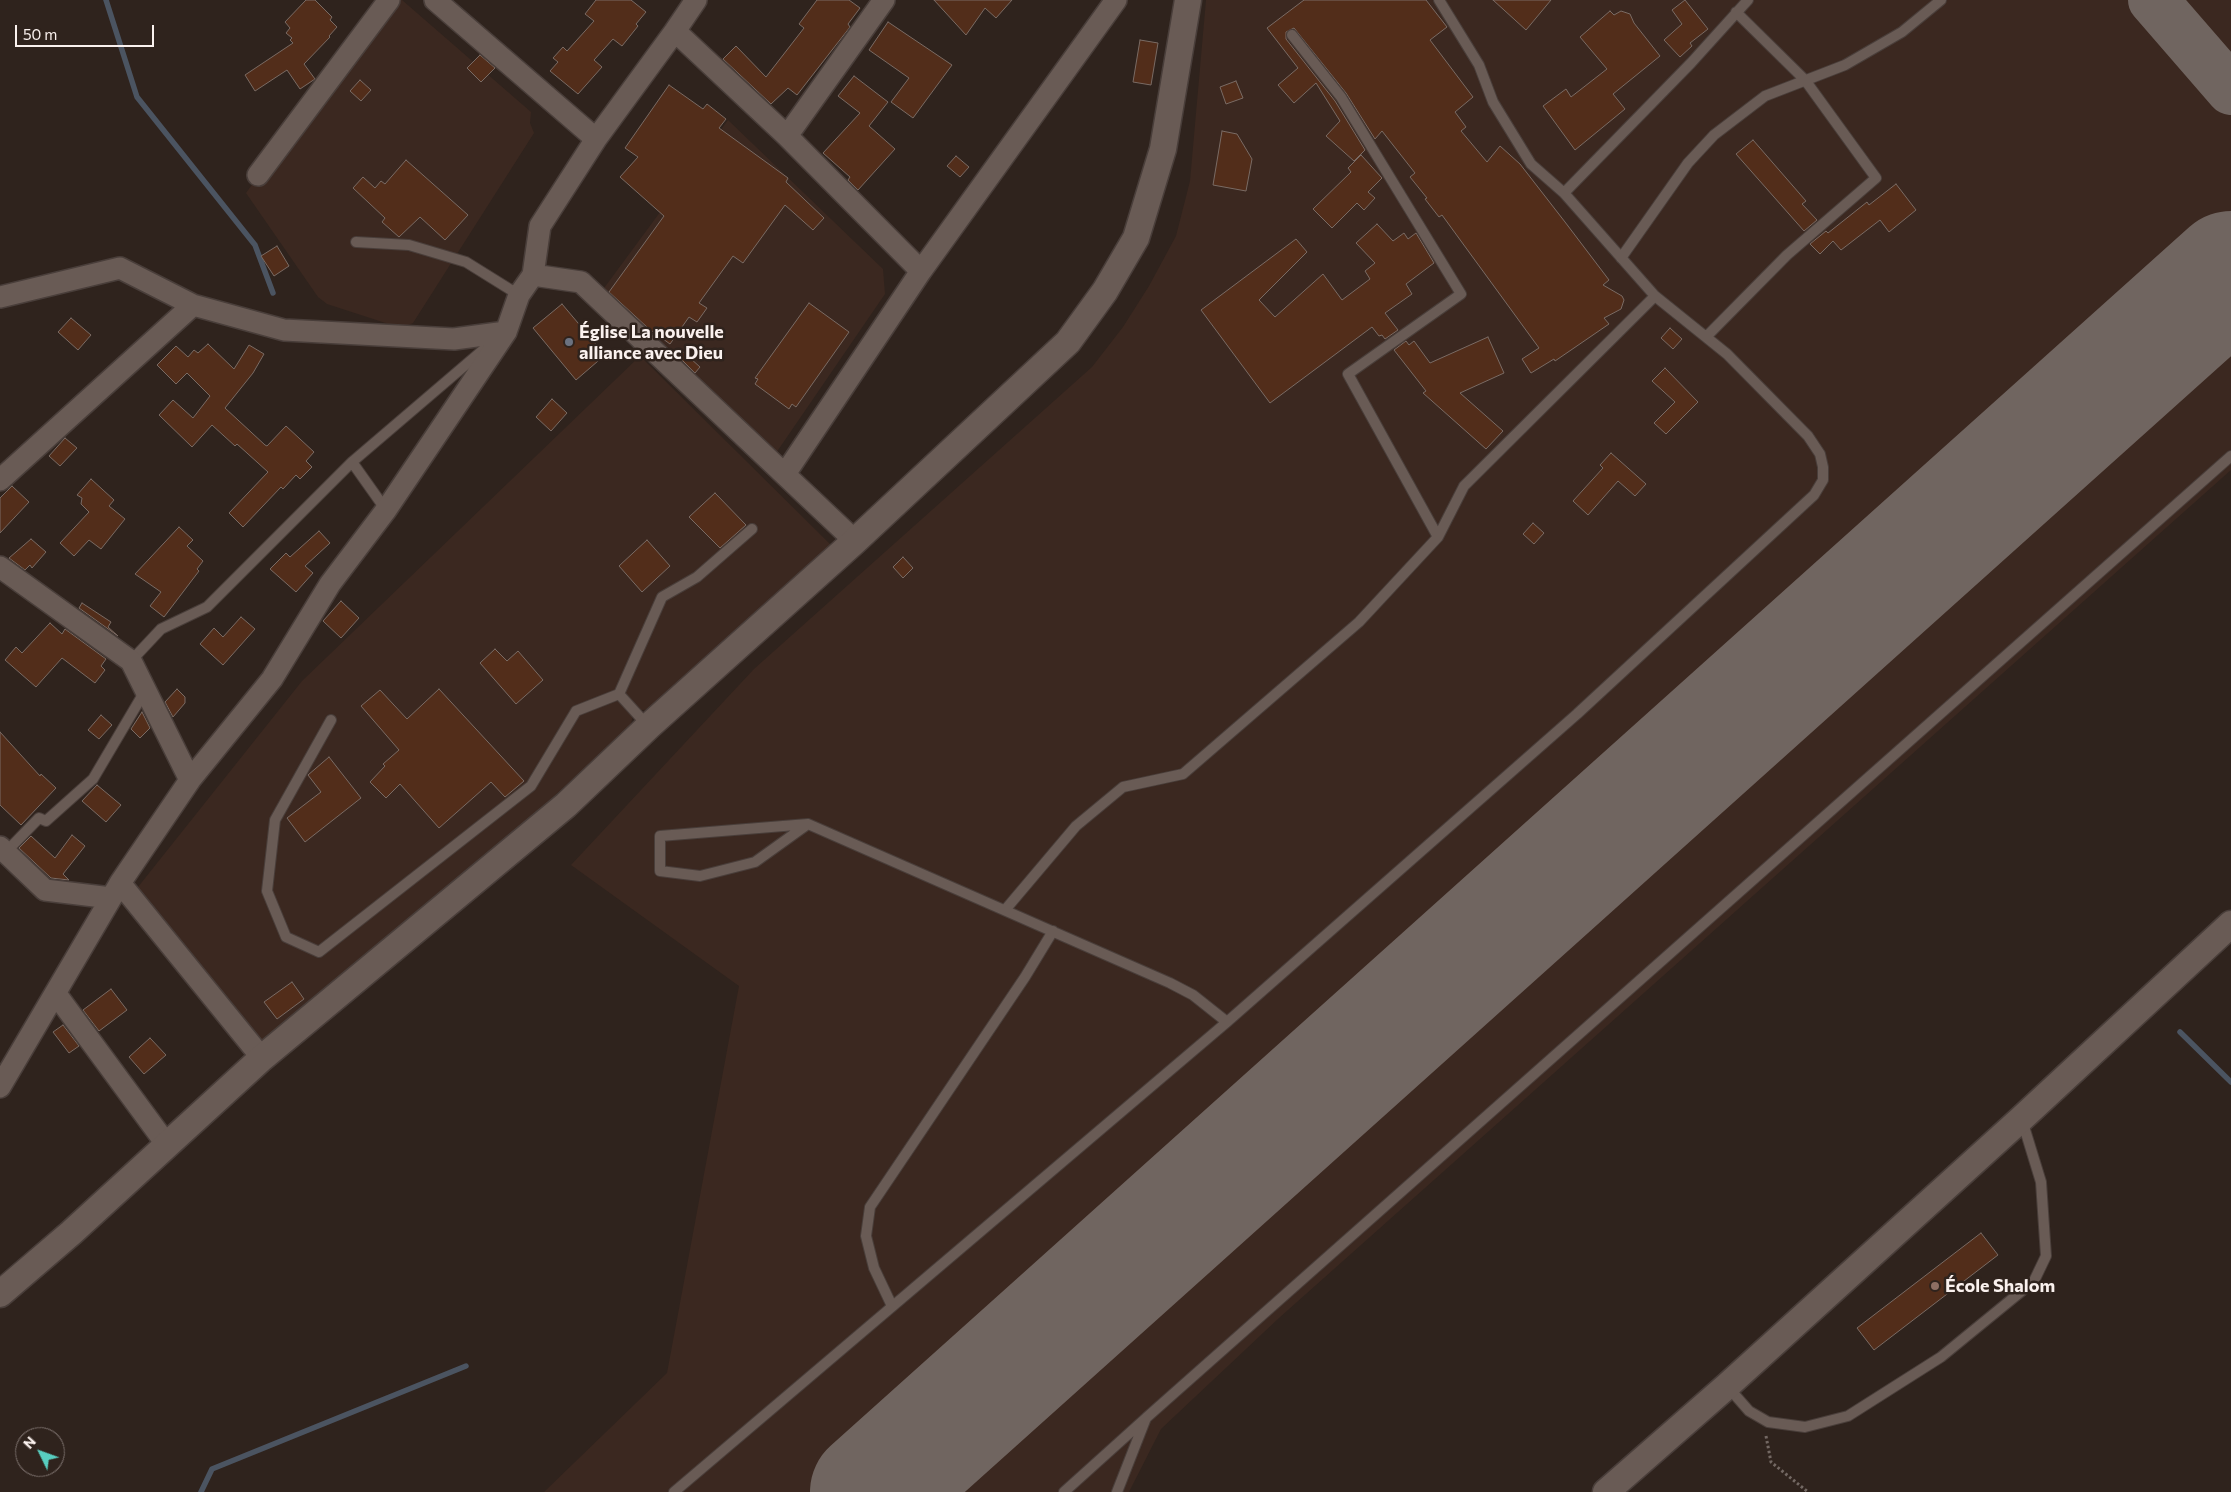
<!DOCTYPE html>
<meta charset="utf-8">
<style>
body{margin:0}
#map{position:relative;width:2231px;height:1492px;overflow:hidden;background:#2f231d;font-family:Commissioner,sans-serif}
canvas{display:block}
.north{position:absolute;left:15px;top:1427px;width:50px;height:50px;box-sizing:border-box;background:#2f231d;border:1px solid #807571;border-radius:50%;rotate:312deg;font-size:14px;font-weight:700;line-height:20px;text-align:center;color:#faf1ee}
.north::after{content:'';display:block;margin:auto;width:18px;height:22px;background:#58cec0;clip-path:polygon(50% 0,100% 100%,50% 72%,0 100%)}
.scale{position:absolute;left:15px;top:25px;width:139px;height:22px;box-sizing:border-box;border:2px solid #faf1ee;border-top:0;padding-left:6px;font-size:15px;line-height:18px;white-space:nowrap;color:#faf1ee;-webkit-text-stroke:4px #2f231d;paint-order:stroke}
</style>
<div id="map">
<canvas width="2231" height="1492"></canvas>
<div class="north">N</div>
<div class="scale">50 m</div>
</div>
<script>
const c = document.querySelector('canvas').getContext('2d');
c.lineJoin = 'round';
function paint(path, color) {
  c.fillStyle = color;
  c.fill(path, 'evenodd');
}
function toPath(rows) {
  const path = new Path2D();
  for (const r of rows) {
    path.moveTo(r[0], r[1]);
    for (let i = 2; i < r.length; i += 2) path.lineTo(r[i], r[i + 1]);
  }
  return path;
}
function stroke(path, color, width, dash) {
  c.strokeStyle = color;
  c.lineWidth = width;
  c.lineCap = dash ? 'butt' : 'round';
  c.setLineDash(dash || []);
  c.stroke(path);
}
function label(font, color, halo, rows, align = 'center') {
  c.font = font + ' Commissioner,sans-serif';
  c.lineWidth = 5;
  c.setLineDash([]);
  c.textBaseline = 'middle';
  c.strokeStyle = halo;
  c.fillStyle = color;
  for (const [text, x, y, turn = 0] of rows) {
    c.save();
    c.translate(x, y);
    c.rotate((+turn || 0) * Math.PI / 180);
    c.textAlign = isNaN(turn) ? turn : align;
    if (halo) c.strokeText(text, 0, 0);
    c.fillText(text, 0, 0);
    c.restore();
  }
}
paint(toPath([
 [384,0,402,0,531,112,530,123,534,133,413,323,401,328,327,304,318,297,246,193],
 [1206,0,2231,0,2231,470,1279,1318,1161,1429,1129,1492,544,1492,667,1373,739,986,571,865,754,669,1092,367,1123,327,1149,286,1176,236,1190,181],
 [728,120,883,269,885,294,774,456,596,299],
 [640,356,831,545,651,709,634,711,630,728,378,954,261,1046,134,892,302,681]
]), '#3b2820');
stroke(toPath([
 [106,0,137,97,255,245,273,293],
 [2180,1032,2231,1082],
 [201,1492,212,1469,466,1366]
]), '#4b5461', 5.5);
stroke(toPath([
 [2153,0,2231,90]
]), '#706560', 50);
stroke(toPath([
 [872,1492,2231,273]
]), '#706560', 124);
const building = toPath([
 [306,0,315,0,332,17,330,20,337,27,329,36,330,37,304,64,315,79,300,89,287,70,255,91,245,75,293,43,290,40,292,38,286,33,290,28,285,22,306,0],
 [596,0,631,0,646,12,636,24,638,26,622,46,613,39,594,60,602,67,578,94,550,71,558,62,553,58,563,47,567,51,594,21,585,14,596,0],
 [817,0,849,0,860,8,848,24,850,27,797,95,788,88,771,104,723,59,736,46,766,77,804,28,799,24,817,0],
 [934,0,1012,0,996,18,985,8,966,35,934,0],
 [1304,0,1426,0,1447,27,1430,40,1473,97,1455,112,1466,127,1461,131,1487,162,1500,146,1520,164,1565,222,1609,280,1603,285,1622,296,1624,300,1621,309,1604,318,1609,324,1555,361,1554,359,1531,373,1522,359,1539,348,1442,215,1439,217,1425,199,1427,198,1410,177,1415,173,1382,131,1375,139,1346,93,1294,28,1286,32,1286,39,1335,101,1365,150,1354,161,1326,136,1340,121,1316,83,1294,103,1278,85,1298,68,1267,28,1304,0],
 [1493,0,1551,0,1526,30,1493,0],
 [1685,0,1708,29,1690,43,1692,46,1680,57,1664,40,1682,24,1672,10,1685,0],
 [1610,11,1614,15,1621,11,1630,14,1634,23,1660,56,1613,94,1625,109,1575,150,1543,106,1566,89,1571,97,1607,69,1580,37,1610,11],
 [888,22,952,65,913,118,891,102,909,78,869,50,888,22],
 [1140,40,1158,43,1151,85,1133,82,1140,40],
 [480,55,495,68,481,82,467,68,480,55],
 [854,76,888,102,869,126,895,149,858,190,848,180,850,177,823,153,860,113,838,96,854,76],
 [360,80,371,90,361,101,350,91,360,80],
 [1236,81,1243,98,1226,104,1220,87,1236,81],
 [669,85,703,109,707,104,726,119,719,128,788,178,786,182,824,218,813,230,785,205,743,263,733,256,699,303,707,308,697,322,689,317,670,344,648,328,609,292,664,216,620,177,638,157,625,148,669,85],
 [1222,131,1237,134,1252,159,1246,191,1213,185,1222,131],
 [1753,140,1806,201,1802,204,1817,220,1804,231,1736,154,1753,140],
 [1361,155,1382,178,1368,192,1375,198,1364,210,1357,203,1332,228,1313,209,1351,172,1348,168,1361,155],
 [956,156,969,167,960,177,947,166,956,156],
 [406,160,468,215,445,240,420,217,399,237,382,222,385,218,353,188,363,177,375,188,381,181,385,184,406,160],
 [1896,184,1916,210,1889,232,1880,220,1841,250,1833,241,1820,254,1810,244,1826,231,1828,233,1867,202,1869,205,1896,184],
 [1377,224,1393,241,1404,233,1408,239,1416,233,1434,263,1406,284,1412,294,1385,313,1398,330,1385,339,1382,335,1379,336,1372,327,1270,403,1201,310,1296,239,1307,252,1259,300,1275,317,1323,274,1342,300,1370,279,1365,271,1375,263,1356,243,1377,224],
 [277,246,289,266,274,276,261,256,277,246],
 [809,303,849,332,796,407,792,404,789,409,755,384,758,379,755,378,809,303],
 [562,304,605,355,576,380,533,328,562,304],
 [71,318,91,335,78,350,58,332,71,318],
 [1670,328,1682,339,1673,349,1661,338,1670,328],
 [1488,337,1504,373,1460,393,1503,431,1486,449,1423,393,1426,391,1394,350,1406,341,1409,345,1414,341,1430,363,1488,337],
 [208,344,234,369,249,345,264,354,253,373,225,408,265,445,267,446,286,426,314,452,306,461,312,467,300,479,296,475,283,489,281,487,243,527,229,513,268,472,237,444,235,446,212,425,192,447,159,415,173,400,193,418,210,396,187,373,176,384,157,365,176,346,188,357,194,350,198,353,208,344],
 [681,350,700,367,695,373,677,355,681,350],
 [1665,368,1698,402,1666,434,1654,423,1675,402,1652,381,1665,368],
 [552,399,567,413,551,431,536,417,552,399],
 [65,438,77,448,60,466,49,456,65,438],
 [1611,453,1646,484,1635,496,1618,481,1588,515,1573,501,1603,468,1600,465,1611,453],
 [91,479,114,500,109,506,125,519,101,549,89,540,74,556,60,543,89,512,81,504,82,498,77,495,91,479],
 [12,486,29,502,0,533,0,498,12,486],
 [715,493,746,525,720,548,689,517,715,493],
 [1533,523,1544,533,1534,544,1523,534,1533,523],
 [179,527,193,540,187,546,203,561,197,569,199,571,164,617,150,606,161,592,135,574,179,527],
 [319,531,330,543,305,566,313,573,296,592,270,569,286,553,290,557,319,531],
 [31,539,46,552,32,568,30,565,25,570,9,558,31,539],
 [647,540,670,566,642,592,619,566,647,540],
 [903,557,913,568,903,578,893,567,903,557],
 [341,601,359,618,341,638,323,621,341,601],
 [82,603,111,622,108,627,118,636,79,608,82,603],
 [241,617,255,629,223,665,200,644,214,628,223,637,241,617],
 [50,623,62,634,65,629,106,659,101,666,105,670,95,683,62,658,36,687,5,660,16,647,22,653,50,623],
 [495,649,507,661,518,651,543,680,516,704,480,663,495,649],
 [177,689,185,697,185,703,173,717,165,702,177,689],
 [439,689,524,781,505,797,491,782,439,828,400,784,386,798,370,782,385,766,383,764,399,750,361,706,380,690,407,719,439,689],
 [142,712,150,728,140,738,131,729,142,712],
 [101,715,112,725,99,739,88,730,101,715],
 [0,732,40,776,41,774,56,788,21,825,0,805,0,732],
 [329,757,361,798,305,842,287,818,321,792,308,775,329,757],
 [97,785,121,805,106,822,82,801,97,785],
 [72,835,85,846,63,874,69,880,51,878,19,848,31,836,55,858,72,835],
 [292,982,304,999,277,1019,264,1002,292,982],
 [111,989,127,1010,99,1031,83,1010,111,989],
 [63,1025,79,1046,69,1053,53,1032,63,1025],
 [150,1038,166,1055,144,1074,129,1057,150,1038],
 [1981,1233,1998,1255,1874,1350,1857,1328,1981,1233]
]);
paint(building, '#522d1a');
stroke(building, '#7a6b64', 1);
const service = toPath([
 [1292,35,1341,97,1461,294,1348,374,1438,537],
 [1564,193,1691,63,1748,0],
 [356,242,409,245,466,262,519,295],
 [1621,258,1688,163,1714,135,1765,96,1845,65,1902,32,1941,0],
 [1706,337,1787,255,1876,178,1805,80,1736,12],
 [352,462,386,510],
 [131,661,161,629,207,607,352,462,490,344],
 [619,694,662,597,697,577,752,529],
 [331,720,275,820,267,891,286,937,319,952,531,786,576,711,619,694,648,726],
 [808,824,755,862,700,876,660,871,660,836,808,824,1170,983,1193,995,1227,1022],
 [4,854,39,818,46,821,93,779,145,691],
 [1005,910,1076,826,1123,787,1183,774,1359,622,1438,537,1464,486,1655,296],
 [892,1306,874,1268,866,1236,870,1207,1025,977,1053,931],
 [1728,1387,1749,1411,1768,1422,1805,1427,1848,1416,1941,1357,2034,1281,2046,1256,2041,1182,2022,1120],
 [674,1492,1227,1022,1577,714,1814,495,1823,480,1823,467,1820,454,1808,436,1727,354,1655,296,1564,193,1531,164,1493,102,1479,65,1439,0],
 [1064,1492,1145,1419],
 [1117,1492,1146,1418,2231,456]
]);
const minor = toPath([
 [435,0,596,139],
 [675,31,787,136,921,271],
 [787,136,884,0],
 [258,175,389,0],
 [533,275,581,282,855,541],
 [0,297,120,268,193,305,284,330,454,339,506,332],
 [785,474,921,271,1116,0],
 [0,480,193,305],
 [0,567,131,661,190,780],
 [0,847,45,890,111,898],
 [120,883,262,1058],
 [56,994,167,1145],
 [0,1087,120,883,190,780,272,679,330,584,386,510,506,332,519,295,533,275,540,226,596,139,675,31,696,0]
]);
const tertiary = toPath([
 [0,1294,71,1233,262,1058,566,805,649,726,855,541,1068,342,1105,291,1136,238,1163,149,1188,0],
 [1606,1492,1727,1386,2021,1119,2231,924]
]);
stroke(service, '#493e3a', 12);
stroke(minor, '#493e3a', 24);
stroke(tertiary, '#493e3a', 29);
stroke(toPath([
 [1766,1436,1771,1462,1808,1492]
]), '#736863', 3, [2.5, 2.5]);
stroke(service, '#695b55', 10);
stroke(minor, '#695b55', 21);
stroke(tertiary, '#695b55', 26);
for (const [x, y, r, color] of [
 [569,342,5,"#6b7280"],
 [1935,1286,5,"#8d6e63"]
]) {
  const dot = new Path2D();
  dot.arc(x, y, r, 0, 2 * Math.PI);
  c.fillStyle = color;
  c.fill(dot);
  stroke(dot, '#2f231d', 2);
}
label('bold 18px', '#faf1ee', '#2f231d', [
 ["Église La nouvelle",579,332],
 ["alliance avec Dieu",579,353],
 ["École Shalom",1945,1286]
], 'left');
</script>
